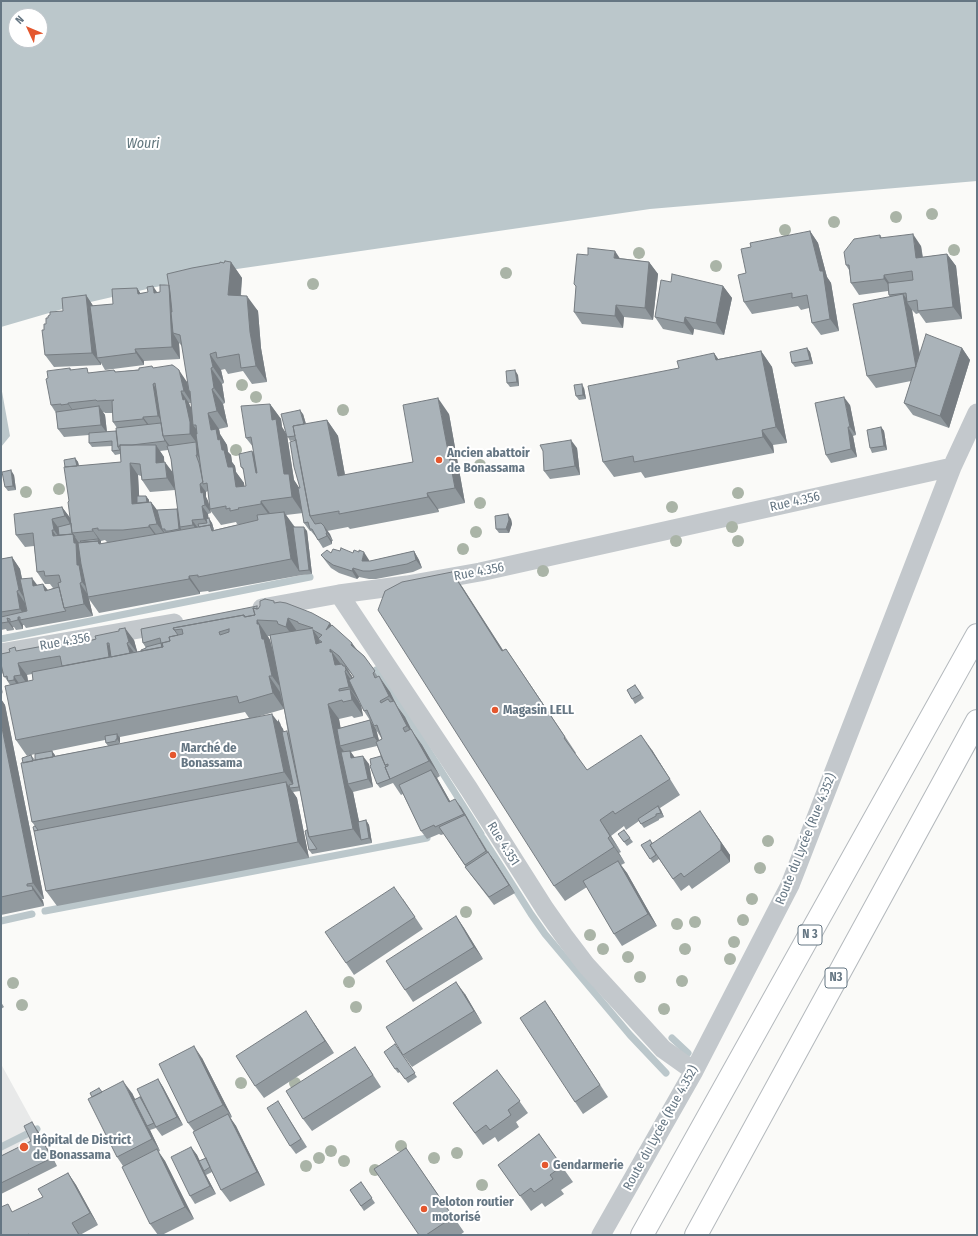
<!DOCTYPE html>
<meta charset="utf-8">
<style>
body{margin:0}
#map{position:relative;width:978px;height:1236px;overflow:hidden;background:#fafaf8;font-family:"Fira Sans Condensed",sans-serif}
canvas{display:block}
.frame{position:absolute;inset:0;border:2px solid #657683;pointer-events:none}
.north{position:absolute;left:8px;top:8px;width:40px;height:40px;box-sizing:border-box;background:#fff;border:1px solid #c1c8cd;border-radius:50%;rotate:314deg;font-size:11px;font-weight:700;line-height:16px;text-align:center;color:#657683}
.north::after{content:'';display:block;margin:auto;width:14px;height:18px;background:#e4572e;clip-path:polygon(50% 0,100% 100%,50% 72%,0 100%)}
</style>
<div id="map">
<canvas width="978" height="1236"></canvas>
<div class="frame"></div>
<div class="north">N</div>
</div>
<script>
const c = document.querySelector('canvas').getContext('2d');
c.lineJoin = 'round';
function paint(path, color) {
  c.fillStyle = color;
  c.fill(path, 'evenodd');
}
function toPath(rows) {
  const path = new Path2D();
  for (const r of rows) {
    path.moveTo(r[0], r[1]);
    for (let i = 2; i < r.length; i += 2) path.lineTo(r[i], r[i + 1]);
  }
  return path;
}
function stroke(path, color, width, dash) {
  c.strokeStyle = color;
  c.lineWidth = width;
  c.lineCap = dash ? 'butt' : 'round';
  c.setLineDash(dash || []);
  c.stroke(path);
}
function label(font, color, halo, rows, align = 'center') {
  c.font = font + ' "Fira Sans Condensed",sans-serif';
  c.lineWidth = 4;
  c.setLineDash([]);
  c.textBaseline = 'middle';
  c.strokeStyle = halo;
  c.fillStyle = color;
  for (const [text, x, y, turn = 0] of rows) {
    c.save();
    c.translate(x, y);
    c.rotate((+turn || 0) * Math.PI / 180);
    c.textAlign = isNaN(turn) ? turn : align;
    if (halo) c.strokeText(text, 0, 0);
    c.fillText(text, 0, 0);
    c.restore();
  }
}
paint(toPath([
 [1,1064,57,1166,1,1194]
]), '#e8e9e9');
paint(toPath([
 [1,1,977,1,977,181,650,209,230,270,73,306,1,327],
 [16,16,40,16,40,40,16,40],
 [1,386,10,436,1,447]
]), '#bbc7cb');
stroke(toPath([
 [1,639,310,577],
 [376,670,399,704,481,834],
 [483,838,531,914,545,934,630,1035,666,1073],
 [45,911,427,838],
 [1,921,32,914],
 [672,1038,688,1053],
 [1,1147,37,1129]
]), '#bbc7cb', 7);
const trunk = toPath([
 [642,1235,977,635],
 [696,1235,977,721]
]);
stroke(trunk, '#b4b9bd', 24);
stroke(toPath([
 [339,594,469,789,545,909,564,936,586,965,663,1049,694,1071],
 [262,608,339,594,407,585,480,572,952,467],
 [1,653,174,623],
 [601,1235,694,1071,790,885,952,467,977,413]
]), '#c3c8cc', 19);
stroke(trunk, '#fff', 22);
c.fillStyle = '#aab4a7';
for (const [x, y] of [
 [932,214],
 [896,217],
 [834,222],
 [785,230],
 [954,250],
 [639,253],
 [716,266],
 [506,273],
 [313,284],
 [242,385],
 [256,397],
 [343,410],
 [236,450],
 [480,465],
 [59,489],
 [26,492],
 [738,493],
 [480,503],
 [672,507],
 [732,527],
 [476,532],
 [676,541],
 [738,541],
 [463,549],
 [543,571],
 [768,841],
 [760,868],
 [752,899],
 [466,912],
 [743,920],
 [695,922],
 [677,924],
 [590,935],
 [734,942],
 [603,949],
 [685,949],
 [628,957],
 [730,959],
 [640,977],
 [682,981],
 [349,982],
 [13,983],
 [22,1005],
 [356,1007],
 [664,1009],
 [241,1083],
 [295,1083],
 [401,1146],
 [331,1151],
 [457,1153],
 [319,1158],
 [434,1158],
 [344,1161],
 [306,1166],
 [375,1170],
 [482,1185]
]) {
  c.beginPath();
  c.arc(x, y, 6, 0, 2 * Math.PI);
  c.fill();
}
paint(toPath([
 [810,231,818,243,827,277,831,283,839,331,821,335,812,323,809,308,801,310,798,306,752,314,744,302,746,273],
 [880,235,882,238,921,246,923,257,947,254,956,266,962,319,926,323,919,313,916,314,912,310,920,354,962,348,970,360,949,428,913,415,904,403,911,381,876,388,867,376,890,297,889,295,888,291,859,295,851,283,849,270,846,265],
 [620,258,649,262,658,274,653,320,624,317,623,328,582,324,574,312,576,287,574,284],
 [231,262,242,278,241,295,258,311,261,348,267,382,252,384,243,371,228,374,225,369,221,370,224,383,222,384,225,403,223,404,228,427,219,429,220,434,227,445,228,452,231,455,232,462,235,466,236,472,244,483,244,486,246,486,244,471,241,467,252,451,254,454,253,447,246,438,270,404,281,419,282,427,287,435,303,414,306,424,327,420,338,436,345,475,413,462,449,414,465,503,438,509,439,512,350,529,348,527,327,531,333,541,332,541,332,544,323,548,316,537,311,531,310,531,304,523,303,513,286,515,295,527,307,531,312,574,302,575,209,592,208,591,200,592,200,594,99,613,89,599,93,616,26,628,24,625,23,625,23,629,16,630,14,627,13,627,14,630,7,631,6,629,1,630,1,559,12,557,20,569,22,579,37,585,43,584,48,590,53,588,50,584,45,584,37,572,34,546,25,547,16,535,62,507,70,518,69,501,75,458,78,462,79,466,121,462,120,454,115,455,112,451,112,446,92,447,89,443,89,435,64,437,58,429,56,413,51,405,70,368,71,370,90,373,114,370,116,372,153,368,188,382,182,346,179,343,180,359,144,361,144,365,105,370,101,363,101,365,54,367,45,355,44,330,48,318,50,315,63,311,86,295,93,306,113,304,137,288,140,293,160,292,169,285,224,263],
 [189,403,191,403,192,408,190,406],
 [103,412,104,412,105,413,113,413,113,422,117,428,116,431,107,432,105,415],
 [287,435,290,441,296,440,300,488,299,488,294,480],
 [168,450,171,459,172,472,164,462,164,457,160,451],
 [138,475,141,476,142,480,150,492,175,490,178,509,157,510,151,502,149,502,149,500,146,496,139,496],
 [208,491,210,507,208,501,206,497,206,492],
 [210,510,221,525,236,522,237,524,240,524,214,530,212,523,208,519,208,514,211,513],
 [105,540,107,542,109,542,101,544,101,541],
 [723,286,732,298,724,335,694,329,693,335,663,329,655,317],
 [807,348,810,352,813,364,795,367,792,363],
 [761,351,772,367,787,443,773,445,774,453,645,478,641,472,614,477,603,462,679,368,714,353,718,359],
 [518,375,519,386,510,387,507,383],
 [584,388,586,399,579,400,576,396],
 [850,405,856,435,853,436,857,457,831,463,826,455],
 [881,427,884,431,887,450,872,453,870,448],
 [577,448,580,475,550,479,544,471],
 [14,475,16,490,8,491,5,487],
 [511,519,512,524,509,533,499,533,496,529],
 [340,551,369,560,369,561,370,561,414,551,419,560,422,568,413,572,376,579,369,579,359,577,357,579,339,573,331,568,327,563,321,555],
 [452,572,463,588,503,650,506,649,517,665,576,753,575,754,587,770,652,750,680,795,660,808,664,817,659,819,659,820,644,828,639,821,626,830,624,826,611,836,621,852,619,853,625,863,621,865,627,873,657,926,622,946,614,934,587,887,565,901,554,886],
 [275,603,330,623,332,626,364,656,378,677,390,692,397,706,405,717,412,731,422,745,440,776,437,778,450,801,461,807,488,852,494,860,515,893,494,905,471,875,444,834,441,835,439,834,427,839,421,831,403,794,401,795,393,783,380,788,377,784,381,756,377,746,351,752,354,757,369,764,373,787,353,792,359,822,366,820,369,825,372,843,312,854,309,850,307,830,300,791,293,792,297,798,309,858,57,906,46,891,35,826,32,822,23,763,31,755,35,760,35,754,27,756,16,740,10,685,1,671,1,654,88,638,90,640,96,639,134,640,137,652,141,651,146,648,143,643,141,629,258,608],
 [268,636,270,636,273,651,270,640],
 [348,670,350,672,354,677,353,678],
 [32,674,33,680,28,681,27,675],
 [360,702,364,711,382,739,379,740,376,729,370,720,340,728,339,719,352,716,354,718,363,716,361,705,359,703],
 [284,709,288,733,284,732,283,729,281,726,280,723,276,720,257,717],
 [245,712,249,718,119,744,119,743,120,743,120,737],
 [105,740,106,743,108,746,55,756,52,751,46,752],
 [635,685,644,698,635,704,627,690],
 [1,699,5,705,44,899,42,899,43,901,44,906,1,915],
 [708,823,730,855,730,862,692,889,689,885,681,891,659,859,653,863,641,845,652,843],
 [624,830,633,842,627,846,618,834],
 [403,899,423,929,354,975,346,963],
 [456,916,464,928,483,959,413,1002,405,990],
 [465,994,482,1023,412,1067,403,1055],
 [545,1001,608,1097,583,1114,575,1102],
 [1,1002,4,1007,1,1009],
 [314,1023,334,1053,264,1098,255,1086],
 [395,1044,417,1077,408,1083,400,1072,398,1073,395,1069],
 [202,1058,232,1117,230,1118,236,1126,265,1185,230,1202,221,1190,212,1172,206,1175,216,1194,195,1204,190,1196,191,1147,197,1155,200,1161,206,1158,194,1131,188,1123],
 [363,1059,381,1087,312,1131,303,1119],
 [497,1070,528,1113,516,1122,519,1127,498,1142,495,1137,483,1145,453,1103],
 [158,1079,163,1087,183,1125,162,1136,156,1128,150,1130,160,1151,158,1152,165,1161,194,1219,162,1235,158,1235,150,1224,123,1166,117,1157,92,1097,99,1088,102,1092,132,1093,135,1099,140,1097],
 [278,1101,307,1147,296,1154,290,1146],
 [38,1131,57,1166,1,1194,1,1156,31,1141],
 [539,1134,573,1182,561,1190,564,1194,545,1207,542,1203,531,1211,498,1165],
 [406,1148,464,1232,460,1235,419,1235],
 [68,1173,76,1185,98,1225,80,1235,1,1235,14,1212,43,1197],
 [361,1182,375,1203,364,1211,350,1190]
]), '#929a9f');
paint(toPath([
 [810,231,818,243,827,277,831,283,839,331,830,319,820,271],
 [913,234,921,246,924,270,916,258],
 [615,251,623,263,614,258],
 [947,254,956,266,962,319,953,307],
 [231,262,242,278,239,311,228,295],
 [649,262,658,274,653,320,645,308],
 [884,275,892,287,893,291,884,279],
 [169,285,177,297,173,333,179,343,180,359,172,347],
 [153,286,161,298,154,293],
 [723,286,732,298,724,335,716,323],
 [137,288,145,300,138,294],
 [903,294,909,302,907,302,912,310,924,379,916,367],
 [86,295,94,307,97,358,101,363,101,365,92,353],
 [247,296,258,311,261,348,267,382,256,366,250,332],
 [616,305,624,317,623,328,615,316],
 [685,317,694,329,693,335,684,323],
 [807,348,810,352,813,364,810,360],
 [962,348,970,360,949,428,940,416],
 [135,349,144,361,144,365,136,353],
 [761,351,772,367,787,443,776,427],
 [714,353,725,369,716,360],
 [210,354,221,370,224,383,213,367],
 [211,368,222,384,225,403,214,388],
 [179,370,187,382,189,391,190,392,192,403,184,391],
 [515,370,518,375,519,386,517,382],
 [153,384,161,396,163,423,158,416],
 [582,384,584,388,586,399,583,395],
 [212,389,223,404,228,427,217,411],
 [181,391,189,403,190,406,194,411,196,425,193,425,197,430,199,446,190,434],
 [844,397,850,405,856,435,850,427],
 [438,398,449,414,465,503,455,488],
 [68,403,76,415,76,416,68,404],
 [270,404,281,419,282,427,287,435,294,480,300,489,303,513,292,497,284,474,272,420],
 [99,406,105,415,107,433,101,425],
 [300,410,303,414,310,438,307,433],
 [208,413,219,429,220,434,227,445,228,452,231,455,232,462,235,466,236,472,244,483,247,503,236,487,228,467,211,430],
 [143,417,152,429,152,431,143,419],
 [327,420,338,436,348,492,338,476],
 [848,427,853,436,857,457,851,449],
 [881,427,884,431,887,450,884,446],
 [762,430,773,445,774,453,763,437],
 [164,438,170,446,170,449,165,441],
 [571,440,577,448,580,475,575,466],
 [196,442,201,451,203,463,197,455],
 [156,445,164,457,165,475,156,463],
 [252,451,263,467,267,489,256,473],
 [75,458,78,462,81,475,78,471],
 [165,462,174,474,175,490,167,478],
 [130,463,138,475,140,511,132,504],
 [11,470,14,475,16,490,13,486],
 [200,484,206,492,206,497,208,501,211,513,205,505,201,493],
 [427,493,438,509,439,512,428,497],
 [146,496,149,500,150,515,147,511],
 [261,501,272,516,272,519,261,504],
 [151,502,160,514,162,529,165,533,166,536,157,524],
 [202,506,208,514,210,527,204,519],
 [62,507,71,519,73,528,65,516],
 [177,509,180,513,180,527,181,529,182,533,179,529],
 [284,512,295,528,299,571,291,559],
 [508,514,511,519,512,524,509,533,506,529],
 [209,518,212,523,214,530,211,526],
 [52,519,61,531,61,540,54,530],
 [192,520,198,528,199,533,193,525],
 [149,525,158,537,158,539,149,527],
 [210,525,221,541,212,531],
 [324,526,330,534,333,541,327,533],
 [304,527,307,531,312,574,309,570],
 [92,529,101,541,101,543,93,531],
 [52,530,59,540,53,536],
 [326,533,332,541,332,544,327,536],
 [73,534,81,546,91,594,82,582,77,565],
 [98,539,101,543,102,546,99,544],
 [414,551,419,560,422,568,416,560],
 [364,552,369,560,368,569,362,561],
 [12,557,20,569,27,603,19,590],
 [353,568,359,577,357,579,352,571],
 [452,572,463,588,513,666,502,651],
 [189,576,200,592,200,594,189,579],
 [32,578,38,586,33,586],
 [80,583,88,595,88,597,89,599,93,616,84,604],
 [43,584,49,592,45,591],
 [17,591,25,603,28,619,27,619,20,609],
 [18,617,23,625,23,629,18,620],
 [7,618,13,627,14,630,8,622],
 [288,618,299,634,297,642,286,627],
 [257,620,270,640,283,691,272,676,262,639,257,624],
 [330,623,341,639,326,630],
 [125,628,134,640,138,654,129,642],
 [313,630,321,641,318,639,325,649,316,644],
 [107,643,116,655,118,667,109,657],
 [127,643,136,655,130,653],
 [352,643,363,658,351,645],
 [330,649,333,653,332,652,343,667,335,665,330,652],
 [506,649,517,665,576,753,565,737],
 [18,663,27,675,29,687,21,675],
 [342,664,345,668,345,666,356,682,357,686,346,670],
 [345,671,356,687,360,702,349,687],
 [14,676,22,688,22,692,14,680],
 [269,676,280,692,284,709,273,693],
 [379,676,390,692,397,706,405,717,412,731,422,745,440,776,429,761,417,740,407,726,398,708,389,696],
 [1,684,3,694,1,690],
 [350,689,361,705,363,716,352,700],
 [1,699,5,705,44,899,33,883,1,723],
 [328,704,339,719,344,745,340,746,346,754,348,784,353,792,363,840,361,840,353,829],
 [272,714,278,722,278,719,280,723,281,726,283,729,295,788,284,772],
 [370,720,376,729,380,745,374,737],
 [117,734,120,738,120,743,117,739],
 [641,735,652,750,680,795,670,779],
 [52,751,55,755,56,762,53,757],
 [350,751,356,759,351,758],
 [363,756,369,764,373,787,368,779],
 [431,770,437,778,455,810,449,802],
 [286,782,297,798,309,858,298,842],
 [455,799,461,807,470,822,464,814],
 [658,806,661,810,664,817,661,813],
 [465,815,470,823,492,859,486,851],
 [366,820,369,825,372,843,369,838],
 [600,820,611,836,621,852,610,836],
 [708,823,730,855,730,862,721,850],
 [608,838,619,853,625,863,614,847],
 [488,852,494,860,515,893,509,885],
 [618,861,627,873,657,926,648,914],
 [32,886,43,901,44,906,33,890],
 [456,916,464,928,483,959,474,947],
 [456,982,465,994,482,1023,474,1011],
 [545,1001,554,1014,608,1097,600,1085],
 [306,1011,334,1053,325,1041],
 [194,1046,202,1058,232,1117,223,1105],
 [158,1079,163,1087,183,1125,177,1117],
 [123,1081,132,1093,148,1126,147,1126,150,1130,160,1151,152,1139],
 [228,1114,236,1126,265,1185,257,1172],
 [32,1122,38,1131,57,1166,52,1158],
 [191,1147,197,1155,204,1170,204,1171,206,1175,216,1194,210,1186],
 [157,1149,165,1161,194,1219,185,1207],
 [68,1173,76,1185,98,1225,90,1213],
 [72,1223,80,1235,79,1235]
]), '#777d82');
const building = toPath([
 [810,231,820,271,823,271,830,319,812,323,807,295,792,298,792,293,744,302,738,275,746,273,741,249,751,247,750,243,810,231],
 [913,234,916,258,947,254,953,307,918,311,917,300,907,302,906,293,889,295,888,283,913,280,912,271,884,275,884,279,851,283,849,265,846,265,844,252,854,239,880,235,880,238,913,234],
 [588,248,615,251,614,258,649,262,645,308,616,305,615,316,574,312,576,286,574,284,577,254,588,255,588,248],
 [225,261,231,262,228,295,247,296,250,332,256,366,241,368,239,354,217,358,216,352,210,354,213,367,211,368,214,388,212,389,217,411,208,413,211,430,216,429,218,440,220,439,222,450,224,450,228,467,233,467,236,487,246,486,243,468,241,467,239,454,252,451,256,473,257,473,251,437,246,438,241,406,270,404,272,420,276,419,284,474,289,474,292,497,261,501,261,504,238,508,239,509,230,511,230,508,226,509,226,506,210,509,207,483,203,484,196,434,197,434,196,425,193,425,190,391,189,391,180,335,173,333,171,312,172,312,170,292,167,274,192,268,220,263,220,262,224,263,225,261],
 [672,274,723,286,716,323,685,317,684,323,655,317,661,280,671,282,672,274],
 [160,285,169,285,172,347,135,349,136,353,97,358,90,306,113,304,112,289,137,288,138,294,148,292,147,287,153,286,154,293,160,292,160,285],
 [903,294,916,367,867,376,853,304,903,294],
 [86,295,92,353,45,355,42,330,44,330,44,324,46,324,46,318,48,318,48,316,50,315,50,312,63,311,62,298,86,295],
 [926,334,962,348,940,416,904,403,926,334],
 [807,348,810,360,792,363,790,352,807,348],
 [761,351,776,427,762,430,763,437,634,462,633,456,603,462,588,386,679,368,677,361,714,353,716,360,761,351],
 [172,365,174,366,179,370,184,391,181,391,183,400,185,399,190,422,190,434,163,436,155,383,153,384,158,416,143,417,143,419,113,422,112,401,114,400,97,401,96,400,68,403,68,404,61,405,61,404,51,405,46,379,48,378,47,371,70,368,70,370,87,368,88,373,114,370,115,372,139,370,139,368,152,366,153,368,172,365],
 [515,370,517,382,507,383,506,371,515,370],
 [582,384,583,395,576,396,574,385,582,384],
 [844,397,850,427,848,427,851,449,826,455,815,403,844,397],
 [438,398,455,488,427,493,428,497,339,514,339,511,310,516,293,426,327,420,338,476,413,462,403,405,438,398],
 [99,406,101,425,58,429,56,412,99,406],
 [300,410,304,424,293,426,295,436,287,437,281,414,300,410],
 [161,423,163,436,164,438,165,441,132,445,120,445,120,446,118,447,116,428,161,423],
 [881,427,884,446,870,448,867,430,881,427],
 [116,431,118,447,120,450,112,451,112,441,89,443,89,433,116,431],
 [296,440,310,516,315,524,321,523,324,526,327,533,326,533,327,536,318,540,312,529,310,529,308,522,304,523,298,488,300,488,294,467,290,442,296,440],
 [571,440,575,466,544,471,543,451,540,445,571,440],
 [196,442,197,455,196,455,199,463,203,482,200,484,201,493,203,492,205,505,202,506,204,519,192,520,193,525,180,527,171,459,167,446,196,442],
 [120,445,156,445,156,463,165,462,167,478,142,480,140,464,130,463,132,504,151,502,157,524,149,525,149,527,123,530,98,530,98,528,92,529,93,531,72,533,68,502,69,501,64,467,121,462,120,445],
 [75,458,77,466,65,467,64,460,75,458],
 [11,470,13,486,5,487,2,472,11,470],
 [137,496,146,496,147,502,137,503,137,496],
 [62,507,65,516,52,519,54,530,52,530,53,536,73,534,74,543,76,543,77,565,79,565,82,582,80,583,84,604,64,608,58,583,61,582,59,575,45,576,44,571,37,572,33,533,16,535,14,514,62,507],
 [177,509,179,529,169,531,165,531,165,529,162,529,157,510,177,509],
 [284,512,291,559,198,577,198,575,189,576,189,579,88,597,81,564,78,543,98,541,99,544,210,525,212,531,258,520,257,515,284,512],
 [508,514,509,520,506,529,496,529,495,516,508,514],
 [209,518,211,526,210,525,199,527,198,524,207,523,206,519,209,518],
 [70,523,71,523,72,533,75,537,73,534,59,535,58,527,70,524,70,523],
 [293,527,304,527,309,570,299,571,293,527],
 [98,539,99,542,98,541,81,542,80,541,98,539],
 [341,548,353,553,354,550,359,552,359,550,364,552,362,561,370,561,414,551,416,560,407,564,370,571,363,571,353,568,352,571,333,565,326,560,321,555,327,550,331,553,333,549,340,551,341,548],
 [12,557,19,590,17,591,20,609,1,612,1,559,12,557],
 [452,572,502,651,506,649,565,737,564,738,587,770,641,735,670,779,615,814,613,811,600,820,610,836,608,838,614,847,554,886,378,610,385,591,402,582,452,572],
 [32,578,33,586,43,584,45,591,59,587,64,608,66,611,20,620,20,617,18,617,18,620,10,622,10,619,7,618,8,622,1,623,1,617,27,611,20,579,32,578],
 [265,599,274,601,274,603,280,602,286,603,312,613,330,623,326,630,332,625,352,643,351,645,364,656,375,671,373,673,375,678,379,676,389,696,380,701,381,703,388,699,390,702,394,701,407,726,403,728,405,732,411,729,429,761,390,779,385,767,388,766,388,764,385,765,376,742,382,739,377,725,374,726,367,710,364,711,349,680,354,677,339,656,330,649,330,652,332,652,335,665,342,664,343,666,345,666,346,670,345,671,349,687,339,689,339,691,350,689,352,700,343,702,342,700,328,704,353,829,309,837,270,635,313,628,298,623,298,622,288,618,286,627,278,624,277,621,257,620,257,624,259,624,262,639,264,639,272,676,269,676,273,693,239,703,237,696,16,740,5,686,33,680,32,672,163,647,162,643,170,641,169,637,183,634,182,629,174,630,173,628,244,615,244,617,255,615,253,608,258,609,260,606,260,601,265,599],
 [229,629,229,632,220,635,219,632,229,629],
 [313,630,322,635,318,639,322,642,316,644,313,630],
 [257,606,257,609,253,608,255,615,245,617,244,615,173,628,178,635,169,637,170,641,162,643,163,647,162,647,160,638,143,643,141,629,257,606],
 [125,628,129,642,127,643,130,653,111,657,109,643,107,643,109,657,62,666,60,656,18,663,21,675,14,676,14,680,8,681,7,676,4,677,1,664,1,654,10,652,9,649,15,647,16,651,88,638,89,641,96,639,95,636,119,631,119,629,125,628],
 [161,643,162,647,141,651,141,650,146,648,146,647,161,643],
 [635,685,641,694,632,699,627,690,635,685],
 [272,714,284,772,32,822,21,763,272,714],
 [370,720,374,737,340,746,337,729,370,720],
 [1,723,33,883,27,884,27,886,32,886,33,890,1,897,1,723],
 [287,731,299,787,290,788,289,785,293,784,282,732,287,731],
 [117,734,117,739,116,739,116,741,106,743,105,736,117,734],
 [52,751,53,757,35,760,35,754,52,751],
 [350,751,351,758,363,756,368,779,348,784,341,752,350,751],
 [31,755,33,761,23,763,22,758,31,755],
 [381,756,386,767,385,767,390,779,377,784,370,766,371,765,370,759,381,756],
 [431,770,449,802,455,799,464,814,435,827,434,825,421,831,399,785,431,770],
 [286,782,298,842,46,891,34,831,286,782],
 [658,806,661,813,656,814,656,816,641,824,638,819,658,806],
 [700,811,721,843,721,850,684,877,681,873,673,879,650,845,700,811],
 [465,815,486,851,465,865,439,827,465,815],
 [366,820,369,838,361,840,358,822,366,820],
 [35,826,38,830,34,831,33,827,35,826],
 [307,830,309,837,317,849,309,850,305,831,307,830],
 [624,830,630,838,624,842,618,834,624,830],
 [650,840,652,843,650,845,656,855,650,859,641,845,650,840],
 [488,852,509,885,489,897,465,867,488,852],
 [618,861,648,914,614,934,583,881,618,861],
 [394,887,415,917,346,963,325,932,394,887],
 [456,916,474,947,405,990,386,961,456,916],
 [456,982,474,1011,403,1055,386,1027,456,982],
 [545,1001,600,1085,575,1102,520,1018,545,1001],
 [306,1011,325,1041,255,1086,236,1056,306,1011],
 [395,1044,415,1073,405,1079,397,1068,395,1069,384,1052,395,1044],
 [194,1046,223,1105,188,1123,159,1064,194,1046],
 [355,1047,373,1075,303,1119,286,1091,355,1047],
 [497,1070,520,1101,508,1110,511,1115,490,1130,486,1125,475,1133,453,1103,497,1070],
 [158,1079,177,1117,156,1127,137,1089,158,1079],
 [123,1081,152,1139,117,1157,88,1099,123,1081],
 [99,1088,102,1092,92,1097,90,1093,99,1088],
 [140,1097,154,1123,147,1126,134,1100,140,1097],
 [278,1101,301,1139,290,1146,267,1108,278,1101],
 [228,1114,257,1172,221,1190,193,1132,228,1114],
 [32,1122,52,1158,1,1183,1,1156,31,1141,24,1126,32,1122],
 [539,1134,562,1166,550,1175,553,1179,534,1192,531,1188,520,1196,498,1165,539,1134],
 [191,1147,210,1186,190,1196,171,1157,191,1147],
 [406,1148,453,1217,426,1235,419,1235,374,1169,406,1148],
 [157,1149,185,1207,150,1224,122,1167,157,1149],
 [206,1158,210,1167,204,1171,199,1161,206,1158],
 [68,1173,90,1213,72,1223,79,1235,29,1235,29,1234,27,1235,1,1235,1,1207,8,1204,12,1212,43,1197,38,1189,68,1173],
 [361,1182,372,1198,361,1206,350,1190,361,1182]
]);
paint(building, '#aab3b9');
stroke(building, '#777d82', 1);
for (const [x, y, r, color] of [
 [439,460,4,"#e4572e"],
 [495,710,4,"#e4572e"],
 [173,755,4,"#e4572e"],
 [24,1147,5,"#e4572e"],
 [545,1165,4,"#e4572e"],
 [424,1209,4,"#e4572e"]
]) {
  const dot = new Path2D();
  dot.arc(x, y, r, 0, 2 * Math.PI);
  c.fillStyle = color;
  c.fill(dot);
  stroke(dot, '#fff', 1.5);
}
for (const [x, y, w] of [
 [810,935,24],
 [836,978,22]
]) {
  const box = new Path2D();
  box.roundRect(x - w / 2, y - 10, w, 20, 3);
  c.fillStyle = '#fff';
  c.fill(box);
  stroke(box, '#657683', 1);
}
label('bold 12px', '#657683', null, [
 ["N 3",810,935],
 ["N3",836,978]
]);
label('bold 13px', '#657683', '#fff', [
 ["Ancien abattoir",447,453],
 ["de Bonassama",447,468],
 ["Magasin LELL",503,710],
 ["Marché de",181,748],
 ["Bonassama",181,763],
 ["Hôpital de District",33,1140],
 ["de Bonassama",33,1155],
 ["Gendarmerie",553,1165],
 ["Peloton routier",432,1202],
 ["motorisé",432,1217]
], 'left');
label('13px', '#657683', '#fff', [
 ["Rue 4.356",795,502,-13],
 ["Rue 4.356",479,572,-11],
 ["Rue 4.356",65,642,-10],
 ["Route du Lycée (Rue 4.352)",806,839,-68],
 ["Rue 4.351",503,844,58],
 ["Route du Lycée (Rue 4.352)",661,1128,-61]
]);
label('italic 14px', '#60757c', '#fff', [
 ["Wouri",143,144]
]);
</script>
